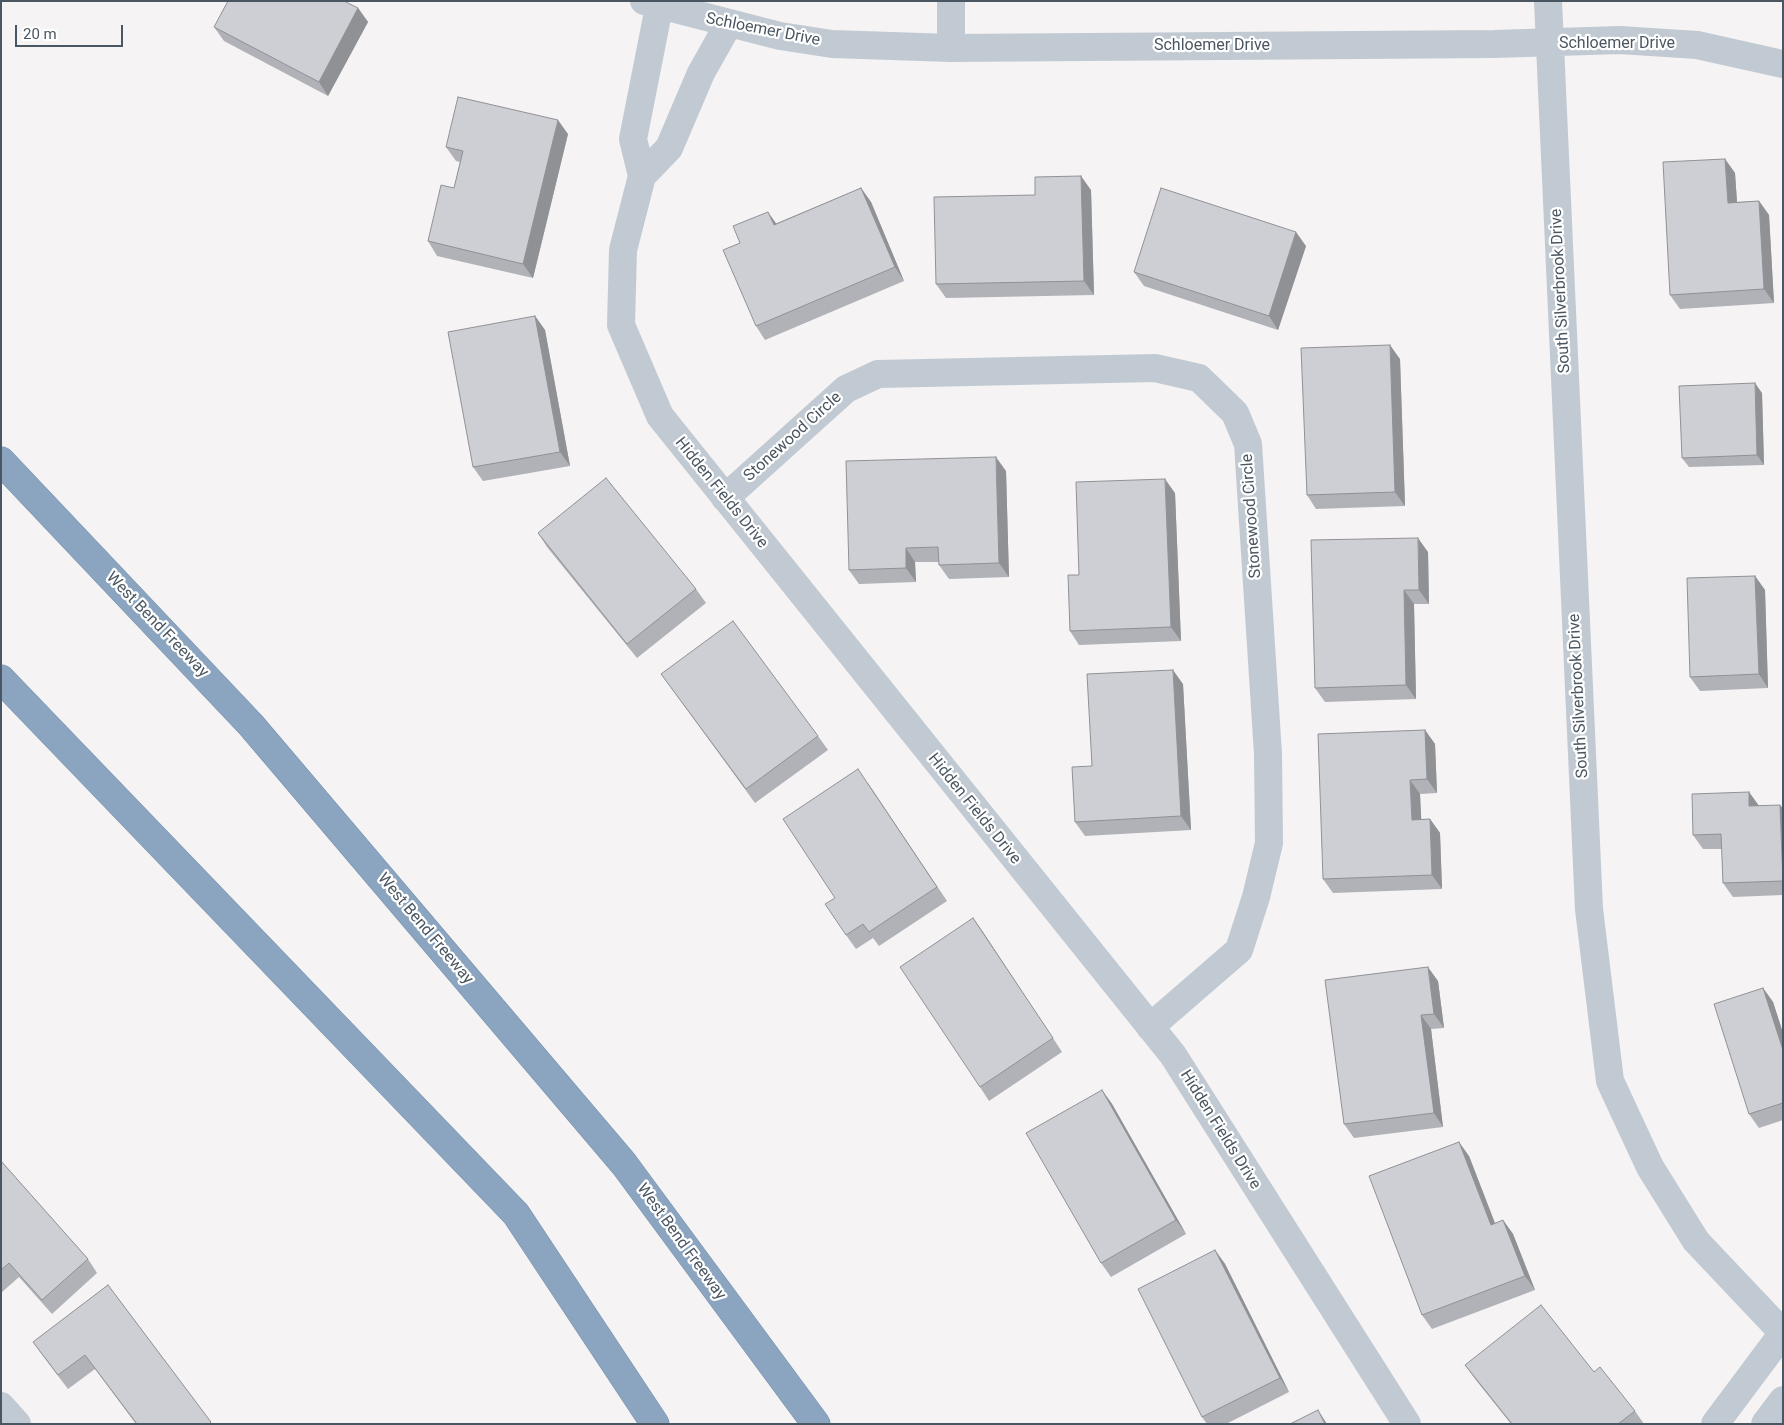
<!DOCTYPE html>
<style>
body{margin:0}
#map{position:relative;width:1784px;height:1425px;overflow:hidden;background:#f5f3f3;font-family:Roboto,sans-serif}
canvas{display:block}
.frame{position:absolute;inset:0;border:2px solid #4a5661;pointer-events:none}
.scale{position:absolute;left:15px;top:25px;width:108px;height:22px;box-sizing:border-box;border:2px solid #4a5661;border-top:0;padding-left:6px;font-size:15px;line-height:18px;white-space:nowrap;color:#4a5661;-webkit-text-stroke:4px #fff;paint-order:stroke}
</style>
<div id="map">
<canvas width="1784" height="1425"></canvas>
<div class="frame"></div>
<div class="scale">20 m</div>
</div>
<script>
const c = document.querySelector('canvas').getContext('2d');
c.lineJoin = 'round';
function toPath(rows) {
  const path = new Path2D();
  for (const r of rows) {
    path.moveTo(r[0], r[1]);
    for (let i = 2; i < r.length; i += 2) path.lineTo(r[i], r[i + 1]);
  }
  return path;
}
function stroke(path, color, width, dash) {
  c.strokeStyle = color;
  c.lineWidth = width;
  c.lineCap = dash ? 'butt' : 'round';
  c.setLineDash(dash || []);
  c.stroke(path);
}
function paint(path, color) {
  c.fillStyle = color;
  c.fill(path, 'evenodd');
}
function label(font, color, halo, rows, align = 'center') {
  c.font = font + ' Roboto,sans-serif';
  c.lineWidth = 4.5;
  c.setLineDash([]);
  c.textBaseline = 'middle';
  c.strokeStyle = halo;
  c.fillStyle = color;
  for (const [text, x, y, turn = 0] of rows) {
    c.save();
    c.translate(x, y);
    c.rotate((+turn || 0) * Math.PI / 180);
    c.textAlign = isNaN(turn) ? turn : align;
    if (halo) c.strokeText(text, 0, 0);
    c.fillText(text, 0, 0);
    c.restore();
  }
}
const motorway = toPath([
 [1,461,251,725,624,1164,816,1424],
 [1,679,516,1214,655,1424]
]);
stroke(motorway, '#7690ad', 29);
stroke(toPath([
 [644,1,780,36,832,44,951,48,1494,44,1620,40,1697,45,1783,64],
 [951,1,951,48],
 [1548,1,1589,909,1610,1081,1650,1167,1696,1241,1783,1333],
 [728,25,701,73,669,148,642,176,623,250,621,325,660,416,1173,1055,1407,1424],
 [642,176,633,139,659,7],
 [725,498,846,389,878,374,1155,368,1199,378,1235,413,1248,444,1268,754,1269,843,1256,897,1239,950,1150,1027],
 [1,1406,17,1424],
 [1715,1424,1783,1333],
 [1765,1424,1783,1400]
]), '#c1cad2', 28);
stroke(motorway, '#8ba5c1', 28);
paint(toPath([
 [358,8,368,22,328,96,224,41,214,27],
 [568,134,533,278,437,256,428,241,454,188,460,162,456,161,446,147],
 [1725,159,1735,173,1737,202,1759,201,1769,215,1774,303,1680,309,1670,295],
 [861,188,871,202,904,281,765,340,756,326,740,243,777,223],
 [1091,190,1094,295,946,298,936,284],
 [1306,246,1278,330,1144,286,1134,272],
 [535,316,545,330,570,466,483,481,473,467],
 [1400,359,1405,506,1316,509,1307,495],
 [1762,393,1764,465,1689,467,1682,458],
 [1006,471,1009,577,949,579,939,565,939,562,915,562,916,582,859,584,849,570],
 [1175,493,1181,641,1079,645,1070,631,1079,575],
 [538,533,696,589,706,603,637,658,547,547],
 [1428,552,1429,604,1414,604,1416,699,1325,702,1315,688],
 [1755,576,1765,590,1768,688,1700,691,1690,677],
 [661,674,818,736,828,750,755,803],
 [1183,684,1191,830,1085,836,1075,822],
 [1425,730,1435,744,1437,793,1420,794,1421,819,1430,819,1440,833,1442,889,1333,893,1323,879],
 [868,783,947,901,879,946,873,938,856,949,846,935,835,898],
 [1749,792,1759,806,1783,808,1783,895,1733,897,1723,883,1722,849,1703,849,1693,835],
 [973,918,1062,1052,989,1101,980,1087],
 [1438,981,1444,1028,1431,1029,1443,1127,1354,1138,1344,1124],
 [1763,988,1773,1002,1783,1033,1783,1120,1759,1128,1749,1114],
 [1102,1090,1112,1104,1186,1234,1111,1277,1101,1263],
 [1469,1156,1495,1223,1503,1220,1513,1234,1535,1290,1432,1329,1422,1315],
 [1,1161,88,1259,97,1273,52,1314,19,1277,1,1293],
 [1215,1250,1225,1264,1289,1392,1226,1424,1207,1424,1202,1417],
 [108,1285,212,1424,136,1424,95,1369,68,1389,43,1356,33,1342],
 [1465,1365,1594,1372,1635,1411,1644,1424,1511,1424,1475,1379]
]), '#b0b2b7');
paint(toPath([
 [358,8,368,22,328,96,319,82],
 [558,120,568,134,533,278,523,264],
 [1725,159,1735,173,1738,217,1728,203],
 [1081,176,1091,190,1094,295,1084,281],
 [861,188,871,202,904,281,895,267],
 [1759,201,1769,215,1774,303,1764,289],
 [768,212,778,226,774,225],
 [1296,232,1306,246,1278,330,1269,316],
 [535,316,545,330,570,466,560,452],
 [1390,345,1400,359,1405,506,1395,492],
 [1755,383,1762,393,1764,465,1757,455],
 [996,457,1006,471,1009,577,999,563],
 [1165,479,1175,493,1181,641,1171,627],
 [1418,538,1428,552,1429,604,1419,590],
 [906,548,915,562,916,582,906,568],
 [1755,576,1765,590,1768,688,1759,674],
 [1404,590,1414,604,1416,699,1406,685],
 [1173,670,1183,684,1191,830,1181,816],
 [1425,730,1435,744,1437,793,1427,779],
 [1410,780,1420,794,1422,834,1412,820],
 [1749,792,1759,806,1749,806],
 [1780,805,1783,808,1783,871],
 [1430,819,1440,833,1442,889,1432,875],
 [973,918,983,932,1062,1052,1053,1038],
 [1428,967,1438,981,1444,1028,1434,1014],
 [1763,988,1773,1002,1783,1033,1783,1050],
 [1421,1015,1431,1029,1443,1127,1434,1113],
 [1102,1090,1112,1104,1186,1234,1176,1220],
 [1459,1142,1469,1156,1501,1239,1491,1225],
 [1503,1220,1513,1234,1535,1290,1525,1276],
 [1215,1250,1225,1264,1289,1392,1280,1378],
 [1318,1410,1327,1424,1325,1424]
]), '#909195');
const building = toPath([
 [228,1,344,1,358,8,319,82,214,27,228,1],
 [458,97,558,120,523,264,428,241,441,185,454,188,463,151,446,147,458,97],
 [1725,159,1728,203,1759,201,1764,289,1670,295,1663,162,1725,159],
 [1081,176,1084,281,936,284,934,197,1035,195,1035,177,1081,176],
 [861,188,895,267,756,326,723,250,740,243,733,226,768,212,774,225,861,188],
 [1161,188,1296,232,1269,316,1134,272,1161,188],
 [535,316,560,452,473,467,448,332,535,316],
 [1390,345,1395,492,1307,495,1301,348,1390,345],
 [1755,383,1757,455,1682,458,1679,386,1755,383],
 [996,457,999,563,939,565,938,547,906,548,906,568,849,570,846,461,996,457],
 [606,478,696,589,627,644,538,533,606,478],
 [1165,479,1171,627,1070,631,1068,575,1079,575,1076,482,1165,479],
 [1418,538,1419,590,1404,590,1406,685,1315,688,1311,540,1418,538],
 [1755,576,1759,674,1690,677,1687,578,1755,576],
 [733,621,818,736,746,789,661,674,733,621],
 [1173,670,1181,816,1075,822,1072,767,1092,766,1087,674,1173,670],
 [1425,730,1427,779,1410,780,1412,820,1430,819,1432,875,1323,879,1318,734,1425,730],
 [858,769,937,887,869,932,863,924,846,935,825,904,835,898,783,819,858,769],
 [1749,792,1749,806,1780,805,1783,881,1723,883,1721,834,1693,835,1692,794,1749,792],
 [973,918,1053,1038,980,1087,900,967,973,918],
 [1428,967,1434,1014,1421,1015,1434,1113,1344,1124,1325,980,1428,967],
 [1763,988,1783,1050,1783,1103,1749,1114,1714,1004,1763,988],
 [1102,1090,1176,1220,1101,1263,1026,1133,1102,1090],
 [1459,1142,1491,1225,1503,1220,1525,1276,1422,1315,1369,1176,1459,1142],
 [1,1161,88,1259,42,1300,9,1263,1,1270,1,1161],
 [1215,1250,1280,1378,1202,1417,1138,1289,1215,1250],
 [108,1285,211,1422,209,1424,137,1424,85,1355,58,1375,33,1342,108,1285],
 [1541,1305,1594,1372,1600,1367,1635,1411,1618,1424,1512,1424,1465,1365,1541,1305],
 [1318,1410,1325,1424,1290,1424,1318,1410]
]);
paint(building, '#cdcfd5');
stroke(building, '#909195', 1);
label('16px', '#4a5661', '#fff', [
 ["Schloemer Drive",763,30,11],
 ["Schloemer Drive",1617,44],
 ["Schloemer Drive",1212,46],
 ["South Silverbrook Drive",1561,291,-93],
 ["Stonewood Circle",793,437,-42],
 ["Hidden Fields Drive",721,493,51],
 ["Stonewood Circle",1252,516,-94],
 ["West Bend Freeway",157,625,46],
 ["South Silverbrook Drive",1579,696,-93],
 ["Hidden Fields Drive",974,809,51],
 ["West Bend Freeway",425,929,50],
 ["Hidden Fields Drive",1220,1130,58],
 ["West Bend Freeway",681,1242,54]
]);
</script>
